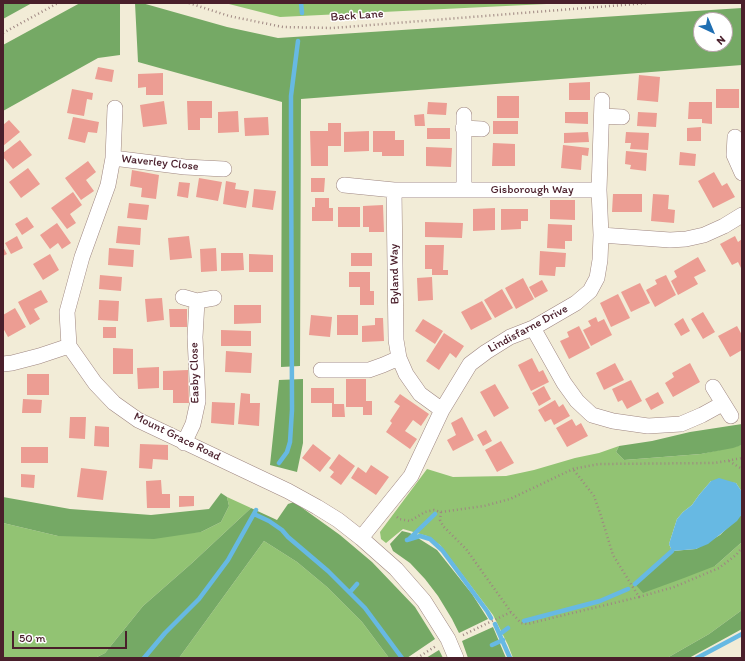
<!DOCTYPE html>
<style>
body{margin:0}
#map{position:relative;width:745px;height:661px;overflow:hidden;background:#f2ecd7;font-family:Itim,sans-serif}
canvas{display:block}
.frame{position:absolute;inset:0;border:4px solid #4a1f2b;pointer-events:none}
.north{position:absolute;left:693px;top:12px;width:40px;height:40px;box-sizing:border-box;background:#fff;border:1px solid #b7a5aa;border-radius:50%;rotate:136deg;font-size:11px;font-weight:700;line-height:16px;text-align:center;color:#4a1f2b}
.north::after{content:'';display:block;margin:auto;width:14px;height:18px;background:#1f6fb2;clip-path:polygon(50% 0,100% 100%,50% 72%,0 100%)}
.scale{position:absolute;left:12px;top:631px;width:115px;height:18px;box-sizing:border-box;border:2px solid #4a1f2b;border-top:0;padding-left:5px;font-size:12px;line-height:14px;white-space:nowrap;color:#4a1f2b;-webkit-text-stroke:3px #fff;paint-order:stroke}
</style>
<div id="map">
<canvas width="745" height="661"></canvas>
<div class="frame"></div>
<div class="north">N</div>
<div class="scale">50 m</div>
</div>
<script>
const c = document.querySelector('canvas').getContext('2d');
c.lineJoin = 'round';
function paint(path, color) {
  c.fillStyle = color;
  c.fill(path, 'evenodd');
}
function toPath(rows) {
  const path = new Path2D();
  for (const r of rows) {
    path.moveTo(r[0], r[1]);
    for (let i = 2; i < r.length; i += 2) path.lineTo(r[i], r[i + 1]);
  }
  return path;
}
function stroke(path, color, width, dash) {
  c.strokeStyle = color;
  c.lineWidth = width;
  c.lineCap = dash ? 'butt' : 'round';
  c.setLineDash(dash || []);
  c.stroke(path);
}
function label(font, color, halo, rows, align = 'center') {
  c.font = font + ' Itim,sans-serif';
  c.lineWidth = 3;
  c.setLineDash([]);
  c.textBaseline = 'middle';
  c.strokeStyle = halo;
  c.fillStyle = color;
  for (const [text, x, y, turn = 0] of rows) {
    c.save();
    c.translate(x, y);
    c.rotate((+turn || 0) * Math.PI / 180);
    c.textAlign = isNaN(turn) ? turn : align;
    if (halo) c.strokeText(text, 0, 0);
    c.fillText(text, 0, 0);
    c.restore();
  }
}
paint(toPath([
 [225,3,567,3,280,17],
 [742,445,742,492,736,483,711,481,699,495,692,505,683,512,677,519,669,544,672,551,655,566,715,566,742,542,742,610,709,634,667,658,513,658,508,645,493,615,440,545,427,536,403,529,386,543,381,539,380,532,427,469,453,477,506,476,534,470,575,458,599,453,619,446,616,452,624,460,701,454],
 [227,497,251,508,192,563,143,606,105,653,95,658,3,658,3,523,58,536,201,532,221,522,229,506],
 [264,541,297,562,327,587,362,622,389,658,179,658]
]), '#92c373');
paint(toPath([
 [3,3,32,3,3,19],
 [80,3,120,3,120,55,98,58,3,111,3,45],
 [135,3,142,3,227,27,278,38,742,8,742,65,301,99,300,366,281,367,282,102,138,62],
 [701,20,725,20,725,44,701,44],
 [303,379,303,443,297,472,270,465,279,380],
 [742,424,742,445,733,448,701,454,624,460,616,452,619,446,652,441,690,432],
 [221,493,227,497,229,506,221,522,201,532,154,539,58,536,3,523,3,497,70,509,151,515,209,509],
 [294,502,340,535,372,562,415,607,435,639,407,658,389,658,362,622,327,587,297,562,264,541,179,658,95,658,105,653,143,606,192,563,251,508,277,520,288,504],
 [742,514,742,542,715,566,684,578,643,593,635,584,672,551,696,549,720,535],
 [402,531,410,533,437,550,472,594,488,619,459,633,452,619,438,596,425,579,410,563,393,551,390,544],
 [742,610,742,629,689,658,667,658,709,634],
 [493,627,506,658,468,658,462,641],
 [439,650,443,658,426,658]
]), '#75a965');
paint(toPath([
 [719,478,736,483,742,492,742,514,737,521,708,544,696,549,672,551,669,544,677,519,683,512,692,505,699,495,711,481]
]), '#67b9e3');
stroke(toPath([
 [301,3,302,13],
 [279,463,287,452,290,442,292,410,291,123,291,96,298,41],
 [254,514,269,521,282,530,288,537,328,571,365,608,402,658],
 [409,539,435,514],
 [407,540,420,536,430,539,442,550,487,611,491,618],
 [635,584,672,551],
 [350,592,357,584],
 [524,621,600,601,628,589],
 [495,624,510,658],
 [500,634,508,628],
 [492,645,503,640],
 [144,658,165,633,199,599,228,560,256,510],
 [697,658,742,634]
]), '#67b9e3', 4.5);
paint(toPath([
 [98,67,114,70,112,82,95,79],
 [163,73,163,95,146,95,146,87,138,88,138,74],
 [639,75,660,77,658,102,637,100],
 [590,82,590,100,569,100,569,83],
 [72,89,93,93,92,100,87,99,84,116,67,113],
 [716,89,739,89,739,108,716,108],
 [497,96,519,96,519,118,497,118],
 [164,101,167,124,143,127,140,105],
 [187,101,212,101,212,118,200,118,200,130,188,130],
 [428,102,447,103,446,115,427,114],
 [689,102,712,102,712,124,702,123,702,119,688,119],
 [238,111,239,132,218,133,218,112],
 [565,112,588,112,588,124,565,123],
 [638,112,657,113,656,127,637,126],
 [424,114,425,126,415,126,414,115],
 [73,117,99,122,97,133,88,132,85,143,68,139],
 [268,117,269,135,245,136,244,118],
 [9,120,20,132,3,146,3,125],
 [493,121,518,121,518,134,493,134],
 [328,123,341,123,341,146,328,146,328,166,311,166,310,131,328,131],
 [701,127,701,141,687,141,687,128],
 [427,128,450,128,450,139,427,139],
 [369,131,369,151,344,152,344,132],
 [373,131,395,131,395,140,404,140,404,156,382,156,382,152,373,152],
 [588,132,589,142,564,143,564,133],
 [626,132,649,133,648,150,630,149,631,143,625,143],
 [20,140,32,155,13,169,3,157,3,153],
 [493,143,515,144,515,166,492,166],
 [563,145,589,148,588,156,582,155,581,170,561,168],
 [426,147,452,148,451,167,426,166],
 [626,151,647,153,646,171,630,169,631,165,625,164],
 [680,152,696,154,695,166,679,165],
 [88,161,96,172,86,180,94,191,81,200,65,178],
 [28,168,40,184,21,198,9,182],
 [132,170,159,175,156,199,141,197,142,188,130,186],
 [714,172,722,186,727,183,735,197,713,208,698,181],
 [199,178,222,182,218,201,196,197],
 [311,178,325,178,324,192,311,192],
 [226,181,236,183,235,189,249,191,246,208,223,204],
 [179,182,190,183,188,198,177,196],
 [254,189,276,191,273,210,252,207],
 [73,192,82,205,70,214,76,223,67,229,51,208],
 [613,194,642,194,642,212,612,212],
 [653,194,669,195,668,209,675,210,674,223,651,221],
 [315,198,329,198,329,208,333,208,333,221,312,221,312,207,315,207],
 [550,200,575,200,575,220,550,219],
 [129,203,149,205,147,220,127,218],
 [383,205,384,232,369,232,369,227,363,227,363,206],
 [338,207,360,207,360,227,338,227],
 [495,208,495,230,473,231,473,209],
 [501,209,528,209,528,221,521,221,521,229,501,230],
 [27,217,34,227,22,235,15,224],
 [425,222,463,223,462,238,425,237],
 [57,223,71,243,62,249,58,243,50,249,40,235],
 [548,224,572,225,572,241,565,241,565,249,547,248],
 [118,226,141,228,140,245,116,243],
 [17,236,23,248,11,254,5,243],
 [189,236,192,258,170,260,168,238],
 [735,236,738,242,742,239,742,270,738,262,732,265,720,244],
 [425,245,444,245,443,270,448,270,448,275,432,275,432,269,425,269],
 [3,247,7,254,3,256],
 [109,248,134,250,133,267,108,265],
 [216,248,217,271,201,272,200,249],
 [540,251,566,253,565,267,556,267,555,276,539,275],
 [221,253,243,253,244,270,221,271],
 [351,253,372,253,372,266,351,266],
 [50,254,59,270,43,280,33,264],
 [249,254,273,255,273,272,249,272],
 [698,257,706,271,694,277,698,284,678,295,671,281,677,277,674,271],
 [349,272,370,272,370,291,374,291,374,305,360,305,360,287,349,287],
 [100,275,122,277,121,291,99,289],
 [666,275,676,295,655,307,646,290,657,284,655,280],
 [432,277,433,300,418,301,417,278],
 [523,278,534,299,516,309,505,288],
 [542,280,548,291,535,298,529,287],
 [640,283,650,303,631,312,621,292],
 [502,289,513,308,495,318,484,300],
 [41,290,48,302,34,309,40,319,30,325,18,302],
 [618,294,630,318,611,327,600,303],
 [162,298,164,320,147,322,145,299],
 [99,300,119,301,118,321,98,320],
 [482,301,492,319,471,330,461,312],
 [234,305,261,305,261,323,234,324],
 [15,308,26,327,8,337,3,328,3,315],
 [169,309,187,309,187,327,170,327],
 [703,312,715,332,703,339,691,319],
 [311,315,332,317,330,337,309,335],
 [337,315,358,315,358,335,337,335],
 [596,317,598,322,604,319,612,335,591,346,583,330,591,326,588,321],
 [375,318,383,318,384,341,362,342,362,326,375,325],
 [683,318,690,331,681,336,674,324],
 [423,319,443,331,435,344,415,331],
 [579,326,590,348,569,359,560,341,569,337,567,332],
 [737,326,742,335,742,350,730,357,718,336],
 [103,327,116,327,116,338,103,338],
 [221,330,251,331,251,346,221,346],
 [444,333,464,346,456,358,450,353,439,370,426,361],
 [113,348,133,349,133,374,113,374],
 [226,351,252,353,251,373,225,372],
 [532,358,539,372,543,370,549,382,531,391,518,365],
 [615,363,624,380,604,390,596,373],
 [690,363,700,382,673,397,665,383,674,377,672,373],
 [159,367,159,388,138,389,137,368],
 [188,370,189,403,173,403,173,390,163,390,163,371],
 [27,374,49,374,49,395,27,395],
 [346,379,366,379,366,401,372,401,372,415,363,415,363,407,346,407],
 [631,380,642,401,627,409,622,400,618,402,612,389],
 [495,384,509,408,494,417,480,392],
 [544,386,551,399,539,406,532,393],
 [311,388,334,388,334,404,344,404,345,417,332,417,332,403,311,403],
 [658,392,664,403,651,410,645,399],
 [241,393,250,394,250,403,260,403,259,426,238,424],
 [400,394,429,414,421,426,413,420,405,431,417,439,410,449,386,432,392,423,390,421,400,406,394,402],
 [23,399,42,400,41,413,22,413],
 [555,400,559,407,563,404,570,416,554,425,551,419,545,422,538,410],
 [212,402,235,403,234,425,211,423],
 [70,417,86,417,85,439,69,438],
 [462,417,474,440,453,451,447,440,456,435,451,423],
 [572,419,576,426,581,423,588,436,567,447,556,428],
 [95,426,109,427,109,447,94,446],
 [486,430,492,441,483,446,477,435],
 [501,441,514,463,497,472,485,450],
 [140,444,168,445,168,460,153,459,152,469,139,468],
 [313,444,331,458,320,472,302,458],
 [21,447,48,447,48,463,21,463],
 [339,454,355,466,341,485,330,477,334,472,329,468],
 [371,465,389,477,376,495,351,478,358,467,366,473],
 [81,468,107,471,103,500,77,497],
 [21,474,35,475,34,488,21,487],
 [161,480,162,494,170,494,170,508,147,508,146,481],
 [179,496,194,496,194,506,179,507]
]), '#ec9d93');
const minor = toPath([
 [115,108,113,158,108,185,82,257,67,312,69,346,95,383,114,403,138,420,288,491,317,507,338,520,361,538,396,569,424,601,448,639,456,658],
 [464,115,464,190],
 [602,116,622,117],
 [463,128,482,129],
 [735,137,734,155,742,173],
 [113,158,185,167,224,169],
 [344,185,394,190,599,190],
 [394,190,396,340,399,358,406,374,420,394,442,410],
 [601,235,670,240,686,239,704,235,724,226,742,215],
 [183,297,197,301,214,298],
 [533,328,564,383,577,401,592,415,613,421,648,426,681,424,702,415,722,404],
 [3,364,12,363,39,356,69,346],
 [321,370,369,370,383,365,399,358],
 [713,387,731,416],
 [184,443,193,424,198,401,195,337,197,301],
 [361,538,411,476,442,410,470,364,486,352,510,337,533,328,576,303,590,291,597,278,600,260,601,235,599,190,602,100]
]);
stroke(minor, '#9e8681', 16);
stroke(toPath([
 [189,3,229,16,283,27,333,28,648,3],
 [3,33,58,3],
 [729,461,742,469],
 [441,512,440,520,443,526,466,549,511,612,521,623,527,624,639,597,613,555,601,516,594,496,573,469],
 [397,517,399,519,410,521,425,512,434,510,441,512,484,506,510,499,573,469,599,464,715,463,742,458],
 [639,597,674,587,719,568,736,555,742,548],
 [463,635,511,612],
 [417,658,436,646]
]), '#9e8681', 2.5, [1, 3]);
stroke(minor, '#fff', 15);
label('12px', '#4a1f2b', '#fff', [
 ["Back Lane",357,16,-4],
 ["Waverley Close",160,163,6],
 ["Gisborough Way",532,190],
 ["Byland Way",395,274,-91],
 ["Lindisfarne Drive",528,329,-28],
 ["Easby Close",195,373,-91],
 ["Mount Grace Road",177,437,26]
]);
</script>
